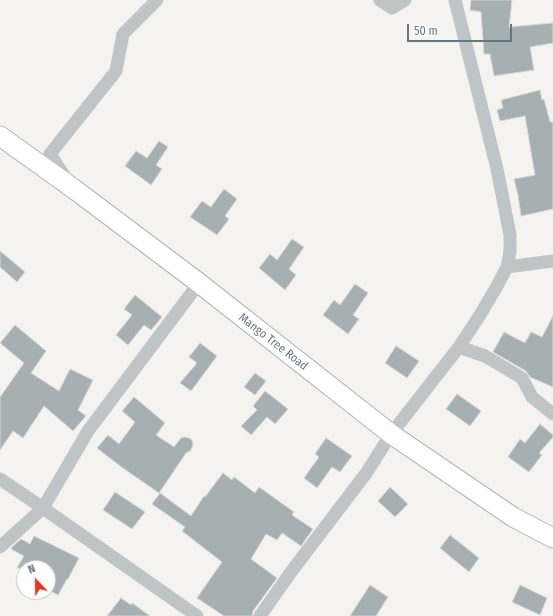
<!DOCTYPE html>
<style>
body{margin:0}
#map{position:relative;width:553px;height:616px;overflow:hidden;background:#f4f3f0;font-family:"Fira Sans Condensed",sans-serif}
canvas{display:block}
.north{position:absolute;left:16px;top:560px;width:40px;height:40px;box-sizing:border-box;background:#fff;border:1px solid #c1c9cc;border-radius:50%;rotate:338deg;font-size:11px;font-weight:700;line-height:16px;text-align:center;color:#647780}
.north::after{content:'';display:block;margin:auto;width:14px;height:18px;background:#dc3827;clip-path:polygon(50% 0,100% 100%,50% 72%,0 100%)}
.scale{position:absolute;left:407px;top:24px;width:105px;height:18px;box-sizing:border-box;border:2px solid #647780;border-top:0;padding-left:5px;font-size:12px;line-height:14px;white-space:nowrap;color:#647780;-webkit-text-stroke:3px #fff;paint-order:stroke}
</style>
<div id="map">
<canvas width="553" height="616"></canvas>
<div class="north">N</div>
<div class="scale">50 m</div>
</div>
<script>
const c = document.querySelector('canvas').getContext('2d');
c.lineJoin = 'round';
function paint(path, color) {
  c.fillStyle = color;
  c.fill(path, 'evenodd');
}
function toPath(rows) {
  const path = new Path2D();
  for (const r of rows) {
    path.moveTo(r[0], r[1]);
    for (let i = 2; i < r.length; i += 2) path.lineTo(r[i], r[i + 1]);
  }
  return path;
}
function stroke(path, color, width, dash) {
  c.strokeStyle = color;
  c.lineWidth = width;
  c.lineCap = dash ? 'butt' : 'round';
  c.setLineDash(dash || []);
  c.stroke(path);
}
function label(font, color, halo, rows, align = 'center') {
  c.font = font + ' "Fira Sans Condensed",sans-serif';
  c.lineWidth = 4;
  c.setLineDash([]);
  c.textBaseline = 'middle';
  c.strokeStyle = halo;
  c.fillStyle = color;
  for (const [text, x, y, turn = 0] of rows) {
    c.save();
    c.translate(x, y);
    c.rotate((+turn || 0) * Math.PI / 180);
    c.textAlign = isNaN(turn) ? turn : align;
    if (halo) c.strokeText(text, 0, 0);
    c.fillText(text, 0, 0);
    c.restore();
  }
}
const building = toPath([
 [471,0,512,0,509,27,553,23,553,43,530,47,534,70,494,76,490,54,484,54,481,12,470,10,471,0],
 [540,90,542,100,544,99,550,122,553,122,553,209,521,216,518,195,514,179,535,175,525,116,500,121,497,110,503,108,501,100,540,90],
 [159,141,168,147,156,165,162,169,151,185,125,166,136,151,147,158,159,141],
 [224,189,237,199,225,216,229,219,217,235,190,217,202,201,211,207,224,189],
 [292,239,304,247,289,269,296,275,285,290,259,268,270,254,277,260,292,239],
 [0,251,25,272,17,282,0,267,0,251],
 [355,284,368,293,353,315,359,319,348,334,323,315,334,300,340,305,355,284],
 [135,295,162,317,151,330,144,325,128,345,116,335,132,315,124,309,135,295],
 [553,316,553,387,530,377,526,371,493,352,504,332,525,343,531,332,542,337,553,316],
 [15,325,46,351,31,373,59,391,70,369,93,380,78,410,86,416,73,431,44,406,23,438,13,431,0,450,0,397,24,363,0,343,15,325],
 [200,343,217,356,191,391,180,383,197,363,189,357,200,343],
 [396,346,419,361,407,378,385,363,396,346],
 [255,373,266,381,255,395,244,387,255,373],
 [265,391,288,409,275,424,267,417,251,435,241,426,257,410,253,406,265,391],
 [457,394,481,411,470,426,446,409,457,394],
 [134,397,165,423,156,435,174,447,181,438,185,437,189,438,192,440,193,444,192,448,190,451,186,453,159,493,120,466,97,448,108,435,119,444,135,422,122,411,134,397],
 [540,424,553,435,553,437,539,453,542,455,529,472,508,457,520,439,525,443,540,424],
 [326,438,352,456,340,472,332,467,317,488,304,478,319,457,315,454,326,438],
 [223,473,232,480,234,477,255,493,259,487,294,512,292,515,313,529,301,546,282,533,277,540,266,534,251,559,277,578,253,611,252,616,224,616,197,598,222,562,182,531,185,527,152,504,160,493,191,516,204,496,205,497,223,473],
 [390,487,408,504,395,517,378,501,390,487],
 [115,492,145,512,132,529,103,510,115,492],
 [450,535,479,558,469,572,440,548,450,535],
 [34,536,79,558,68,579,67,579,58,595,48,590,48,568,17,568,24,556,11,549,11,548,21,539,30,544,34,536],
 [370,585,388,597,376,616,350,616,370,585],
 [520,585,547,598,540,615,512,602,520,585],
 [121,598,131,605,132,603,150,616,107,616,121,598]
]);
paint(building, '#a6b0b3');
stroke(building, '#d5d5d3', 1);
const secondary = toPath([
 [0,136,74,189,199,283,391,434,513,517,553,538]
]);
stroke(secondary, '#afb6b9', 21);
stroke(toPath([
 [380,0,392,8,405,0],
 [67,180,50,154,116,71,123,34,157,0],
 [507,267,553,261],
 [459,347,485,356,522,378,532,397,553,414],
 [0,479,43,508,197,616],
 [0,547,43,508,88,431,199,283],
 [260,616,291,572,367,472,391,434,459,347,480,315,496,288,507,267,510,252,510,235,497,169,455,0]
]), '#bfc4c6', 13);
stroke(secondary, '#fff', 19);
label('12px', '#647780', '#fff', [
 ["Mango Tree Road",273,342,38]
]);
</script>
